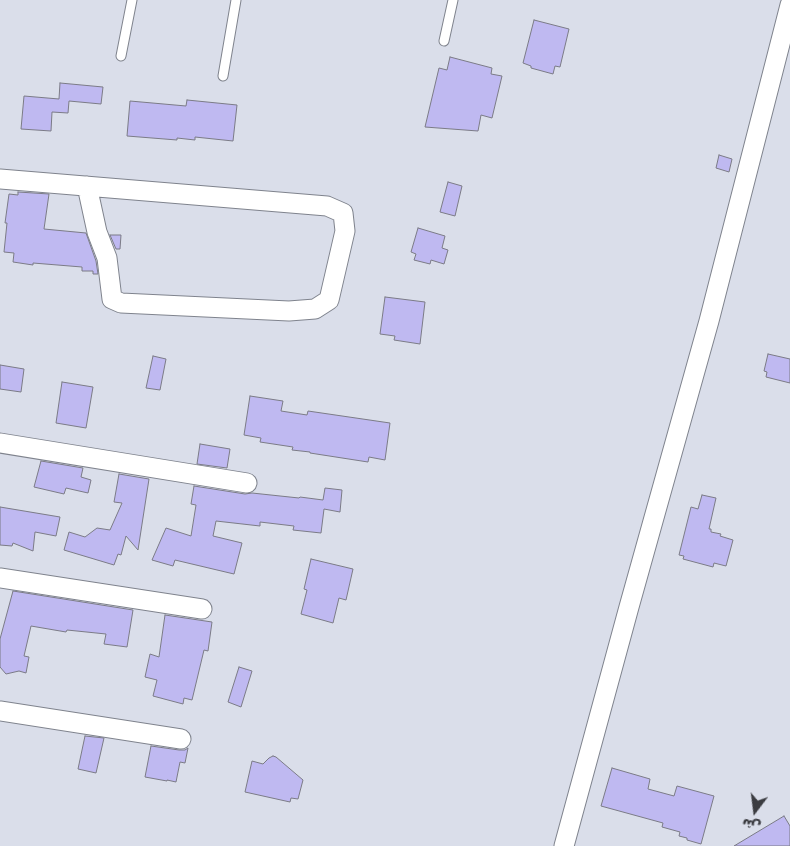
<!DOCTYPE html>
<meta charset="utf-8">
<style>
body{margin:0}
#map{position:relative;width:790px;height:846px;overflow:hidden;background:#dadeea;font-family:"DejaVu Sans",Cairo,sans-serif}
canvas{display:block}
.north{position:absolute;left:730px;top:786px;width:50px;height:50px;-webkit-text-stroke:4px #dadeea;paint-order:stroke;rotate:195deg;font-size:14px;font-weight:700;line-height:20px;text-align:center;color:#3b3c41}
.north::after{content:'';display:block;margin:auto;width:18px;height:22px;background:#3b3c41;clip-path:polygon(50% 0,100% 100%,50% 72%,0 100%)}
</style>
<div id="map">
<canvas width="790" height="846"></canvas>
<div class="north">ش</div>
</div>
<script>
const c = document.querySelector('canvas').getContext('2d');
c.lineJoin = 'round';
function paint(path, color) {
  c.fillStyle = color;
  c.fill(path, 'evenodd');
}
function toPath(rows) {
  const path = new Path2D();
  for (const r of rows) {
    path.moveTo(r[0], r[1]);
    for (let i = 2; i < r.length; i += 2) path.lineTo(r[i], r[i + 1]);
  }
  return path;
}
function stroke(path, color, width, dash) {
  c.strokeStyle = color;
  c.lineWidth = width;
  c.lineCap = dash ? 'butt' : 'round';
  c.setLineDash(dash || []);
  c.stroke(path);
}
const building = toPath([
 [534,20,569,29,560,67,555,66,553,74,531,68,531,66,523,63,534,20],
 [450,57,492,68,491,74,502,76,492,118,481,115,478,131,425,127,439,68,447,70,450,57],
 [60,83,103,87,101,104,69,101,68,113,52,112,51,131,21,129,24,96,59,99,60,83],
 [187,100,237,105,233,141,195,137,195,140,177,138,177,140,127,136,130,101,186,106,187,100],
 [719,155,732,159,729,172,716,168,719,155],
 [448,182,462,186,455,216,440,212,448,182],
 [18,192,49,194,44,229,86,233,96,261,98,274,93,274,93,271,82,271,82,267,33,263,33,265,13,262,14,253,4,252,7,223,5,223,9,194,18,195,18,192],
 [418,228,445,236,442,248,448,250,444,264,431,260,430,264,414,260,416,254,411,252,418,228],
 [110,235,121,235,120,249,116,249,110,235],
 [385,297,425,302,420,344,394,340,395,336,380,334,385,297],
 [768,354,790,359,790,383,766,377,767,372,764,371,768,354],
 [153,356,166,359,160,390,146,388,153,356],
 [0,365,24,369,21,392,0,389,0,365],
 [62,382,93,387,86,428,56,423,62,382],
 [250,396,283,401,281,411,307,415,308,411,390,423,385,460,369,457,368,462,310,453,310,452,292,450,293,447,260,442,261,438,244,435,250,396],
 [200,444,230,449,227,468,197,464,200,444],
 [41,461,83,468,81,477,91,480,88,493,66,488,64,494,34,487,41,461],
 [119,474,149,479,138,550,126,536,121,555,118,554,114,565,64,550,69,532,85,537,97,528,110,530,122,503,114,502,119,474],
 [194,486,245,494,252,493,299,498,300,497,323,500,325,488,342,490,340,512,324,509,321,533,293,530,294,526,260,522,260,526,216,521,213,536,242,543,234,574,175,560,173,566,152,560,166,528,191,536,196,505,191,504,194,486],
 [702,495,716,498,709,529,711,529,711,532,721,534,720,536,733,540,726,566,714,563,713,567,683,559,684,556,679,555,691,507,698,509,702,495],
 [0,507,60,517,56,536,35,532,33,551,13,543,12,546,0,545,0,507],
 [311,559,353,569,346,600,339,598,333,623,301,614,307,590,304,589,311,559],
 [13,591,133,610,127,647,104,644,106,634,67,630,66,632,31,626,24,656,29,657,26,673,19,671,6,674,0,667,0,639,13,591],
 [165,615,212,622,208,651,204,650,192,700,184,698,183,704,153,696,157,680,145,677,150,654,159,657,165,615],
 [239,667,252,671,241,707,228,702,239,667],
 [85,736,104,738,96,773,78,769,85,736],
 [151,746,179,750,185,750,188,748,185,763,180,762,176,782,167,780,167,781,145,777,151,746],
 [273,756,276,757,303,780,298,799,291,798,290,802,245,792,252,761,263,764,269,758,273,756],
 [612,768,650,779,648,789,674,796,677,786,714,796,701,844,687,840,687,838,679,836,680,832,662,827,663,823,601,806,612,768],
 [784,816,790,826,790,846,734,846,784,816]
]);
paint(building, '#bfb9f1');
stroke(building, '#7b7b86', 1);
const service = toPath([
 [444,41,453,0],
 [121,56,132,0],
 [223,76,236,0]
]);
const minor = toPath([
 [0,179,327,206,343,213,345,231,329,300,315,309,289,311,121,303,112,299,107,258,97,232,87,186],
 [0,443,247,483],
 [0,578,202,609],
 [0,711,181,739],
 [564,846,629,607,709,321,790,5]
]);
stroke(service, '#7f838d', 11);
stroke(minor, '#7f838d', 21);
stroke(service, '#fff', 9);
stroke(minor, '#fff', 19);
</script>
